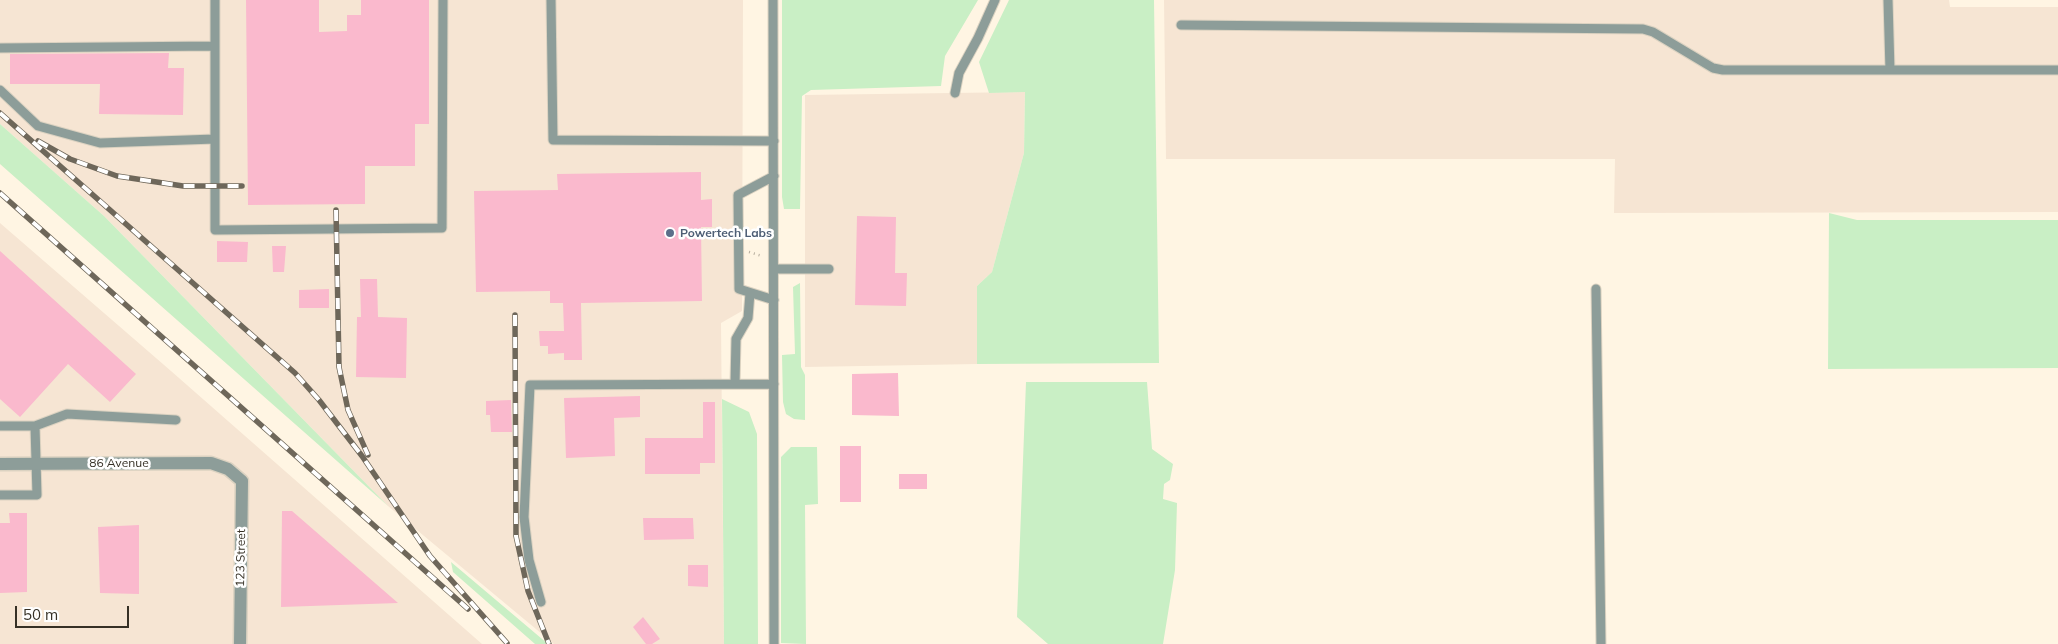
<!DOCTYPE html>
<style>
body{margin:0}
#map{position:relative;width:2058px;height:644px;overflow:hidden;background:#fff5e3;font-family:Mulish,sans-serif}
canvas{display:block}
.scale{position:absolute;left:15px;top:606px;width:114px;height:22px;box-sizing:border-box;border:2px solid #363025;border-top:0;padding-left:6px;font-size:15px;line-height:18px;white-space:nowrap;color:#363025;-webkit-text-stroke:4px #fff;paint-order:stroke}
</style>
<div id="map">
<canvas width="2058" height="644"></canvas>
<div class="scale">50 m</div>
</div>
<script>
const c = document.querySelector('canvas').getContext('2d');
c.lineJoin = 'round';
function paint(path, color) {
  c.fillStyle = color;
  c.fill(path, 'evenodd');
}
function toPath(rows) {
  const path = new Path2D();
  for (const r of rows) {
    path.moveTo(r[0], r[1]);
    for (let i = 2; i < r.length; i += 2) path.lineTo(r[i], r[i + 1]);
  }
  return path;
}
function stroke(path, color, width, dash) {
  c.strokeStyle = color;
  c.lineWidth = width;
  c.lineCap = dash ? 'butt' : 'round';
  c.setLineDash(dash || []);
  c.stroke(path);
}
function label(font, color, halo, rows, align = 'center') {
  c.font = font + ' Mulish,sans-serif';
  c.lineWidth = 5;
  c.setLineDash([]);
  c.textBaseline = 'middle';
  c.strokeStyle = halo;
  c.fillStyle = color;
  for (const [text, x, y, turn = 0] of rows) {
    c.save();
    c.translate(x, y);
    c.rotate((+turn || 0) * Math.PI / 180);
    c.textAlign = isNaN(turn) ? turn : align;
    if (halo) c.strokeText(text, 0, 0);
    c.fillText(text, 0, 0);
    c.restore();
  }
}
paint(toPath([
 [0,0,743,0,742,311,721,323,724,644,554,644,388,506,104,216,0,124],
 [1164,0,1949,0,1950,7,2058,7,2058,212,1614,213,1615,159,1166,159],
 [1025,92,1024,153,992,272,977,286,977,364,805,367,805,95],
 [0,223,171,371,482,644,0,644]
]), '#f6e5d3');
paint(toPath([
 [782,0,978,0,945,56,941,86,811,90,802,96,800,209,784,209,782,197],
 [1009,0,1154,0,1159,363,977,364,977,286,992,272,1024,153,1025,92,989,93,979,62],
 [0,124,104,216,388,506,0,164],
 [1829,213,1857,220,2058,220,2058,368,1828,369],
 [800,283,801,367,805,375,805,420,794,419,786,414,783,402,782,355,795,354,793,287],
 [1026,382,1147,382,1152,449,1173,464,1170,480,1164,484,1163,499,1177,503,1175,570,1163,644,1048,644,1017,617],
 [722,399,749,412,757,434,758,644,724,644],
 [791,447,817,447,818,504,805,505,806,644,781,643,781,457],
 [451,562,548,644,535,644,453,572]
]), '#c9efc5');
paint(toPath([
 [246,0,319,0,319,32,347,31,347,15,361,15,361,0,429,0,429,124,415,124,415,166,365,166,365,204,248,205],
 [169,53,168,68,184,68,183,115,99,114,100,84,10,84,10,54],
 [701,172,701,200,712,199,712,227,701,227,702,301,581,303,582,360,564,360,564,353,548,354,548,346,540,346,539,331,564,331,563,303,550,303,550,291,476,292,474,191,558,190,557,174],
 [857,216,896,217,895,273,907,273,906,306,855,305],
 [217,241,248,242,247,262,217,262],
 [272,246,286,246,284,272,273,272],
 [0,251,136,374,110,402,68,364,20,417,0,399],
 [360,279,377,279,378,317,407,318,406,378,356,377,357,317,361,317],
 [329,289,329,308,299,308,299,290],
 [898,373,899,416,852,415,852,374],
 [640,396,640,417,614,418,615,456,566,458,564,398],
 [511,400,512,432,491,432,490,415,486,415,486,401],
 [703,402,715,402,715,463,700,463,700,474,645,474,645,438,703,438],
 [840,446,861,446,861,502,840,502],
 [899,474,927,474,927,489,899,489],
 [282,511,292,511,398,603,281,607],
 [9,513,27,513,27,592,0,593,0,523,10,523],
 [643,518,693,518,694,539,644,540],
 [139,525,139,594,100,593,98,527],
 [688,565,708,565,708,587,688,586],
 [643,617,660,639,652,644,646,644,633,627]
]), '#fab9cd');
const lane = toPath([
 [215,0,215,230,442,228,443,0],
 [551,0,553,140,774,141],
 [773,0,774,644],
 [1888,0,1890,70],
 [1181,25,1643,29,1653,32,1713,68,1723,70,2058,70],
 [0,48,215,46],
 [0,90,38,126,100,143,215,139],
 [955,93,959,73,978,38,995,0],
 [774,176,738,195,739,289,774,300],
 [774,269,829,269],
 [1596,289,1601,644],
 [735,384,736,339,748,318,750,293],
 [0,426,35,426,37,495,0,495],
 [35,426,67,414,176,420],
 [541,602,529,560,524,517,530,385,774,384]
]);
const street = toPath([
 [0,464,211,463,228,469,242,481,240,644]
]);
stroke(lane, '#dbd2c1', 11);
stroke(street, '#dbd2c1', 15);
stroke(toPath([
 [749,252,762,256]
]), '#b5ac9d', 2.5, [1, 4]);
stroke(lane, '#8d9d99', 9);
stroke(street, '#8d9d99', 12);
const rail = toPath([
 [0,113,295,373,319,400,362,456,430,556,507,643],
 [38,141,70,159,117,176,183,186,242,186],
 [0,193,468,609],
 [336,210,339,367,348,410,368,455],
 [515,315,516,536,528,591,549,644]
]);
stroke(rail, '#6e675a', 5.5);
stroke(rail, '#fff', 4, [11]);
for (const [x, y, r, color] of [
 [670,233,5,"#5c6f8a"]
]) {
  const dot = new Path2D();
  dot.arc(x, y, r, 0, 2 * Math.PI);
  c.fillStyle = color;
  c.fill(dot);
  stroke(dot, '#fff', 2);
}
label('bold 12px', '#4e5e75', '#fff', [
 ["Powertech Labs",680,233]
], 'left');
label('12px', '#363025', '#fff', [
 ["86 Avenue",119,463],
 ["123 Street",241,558,-89]
]);
</script>
